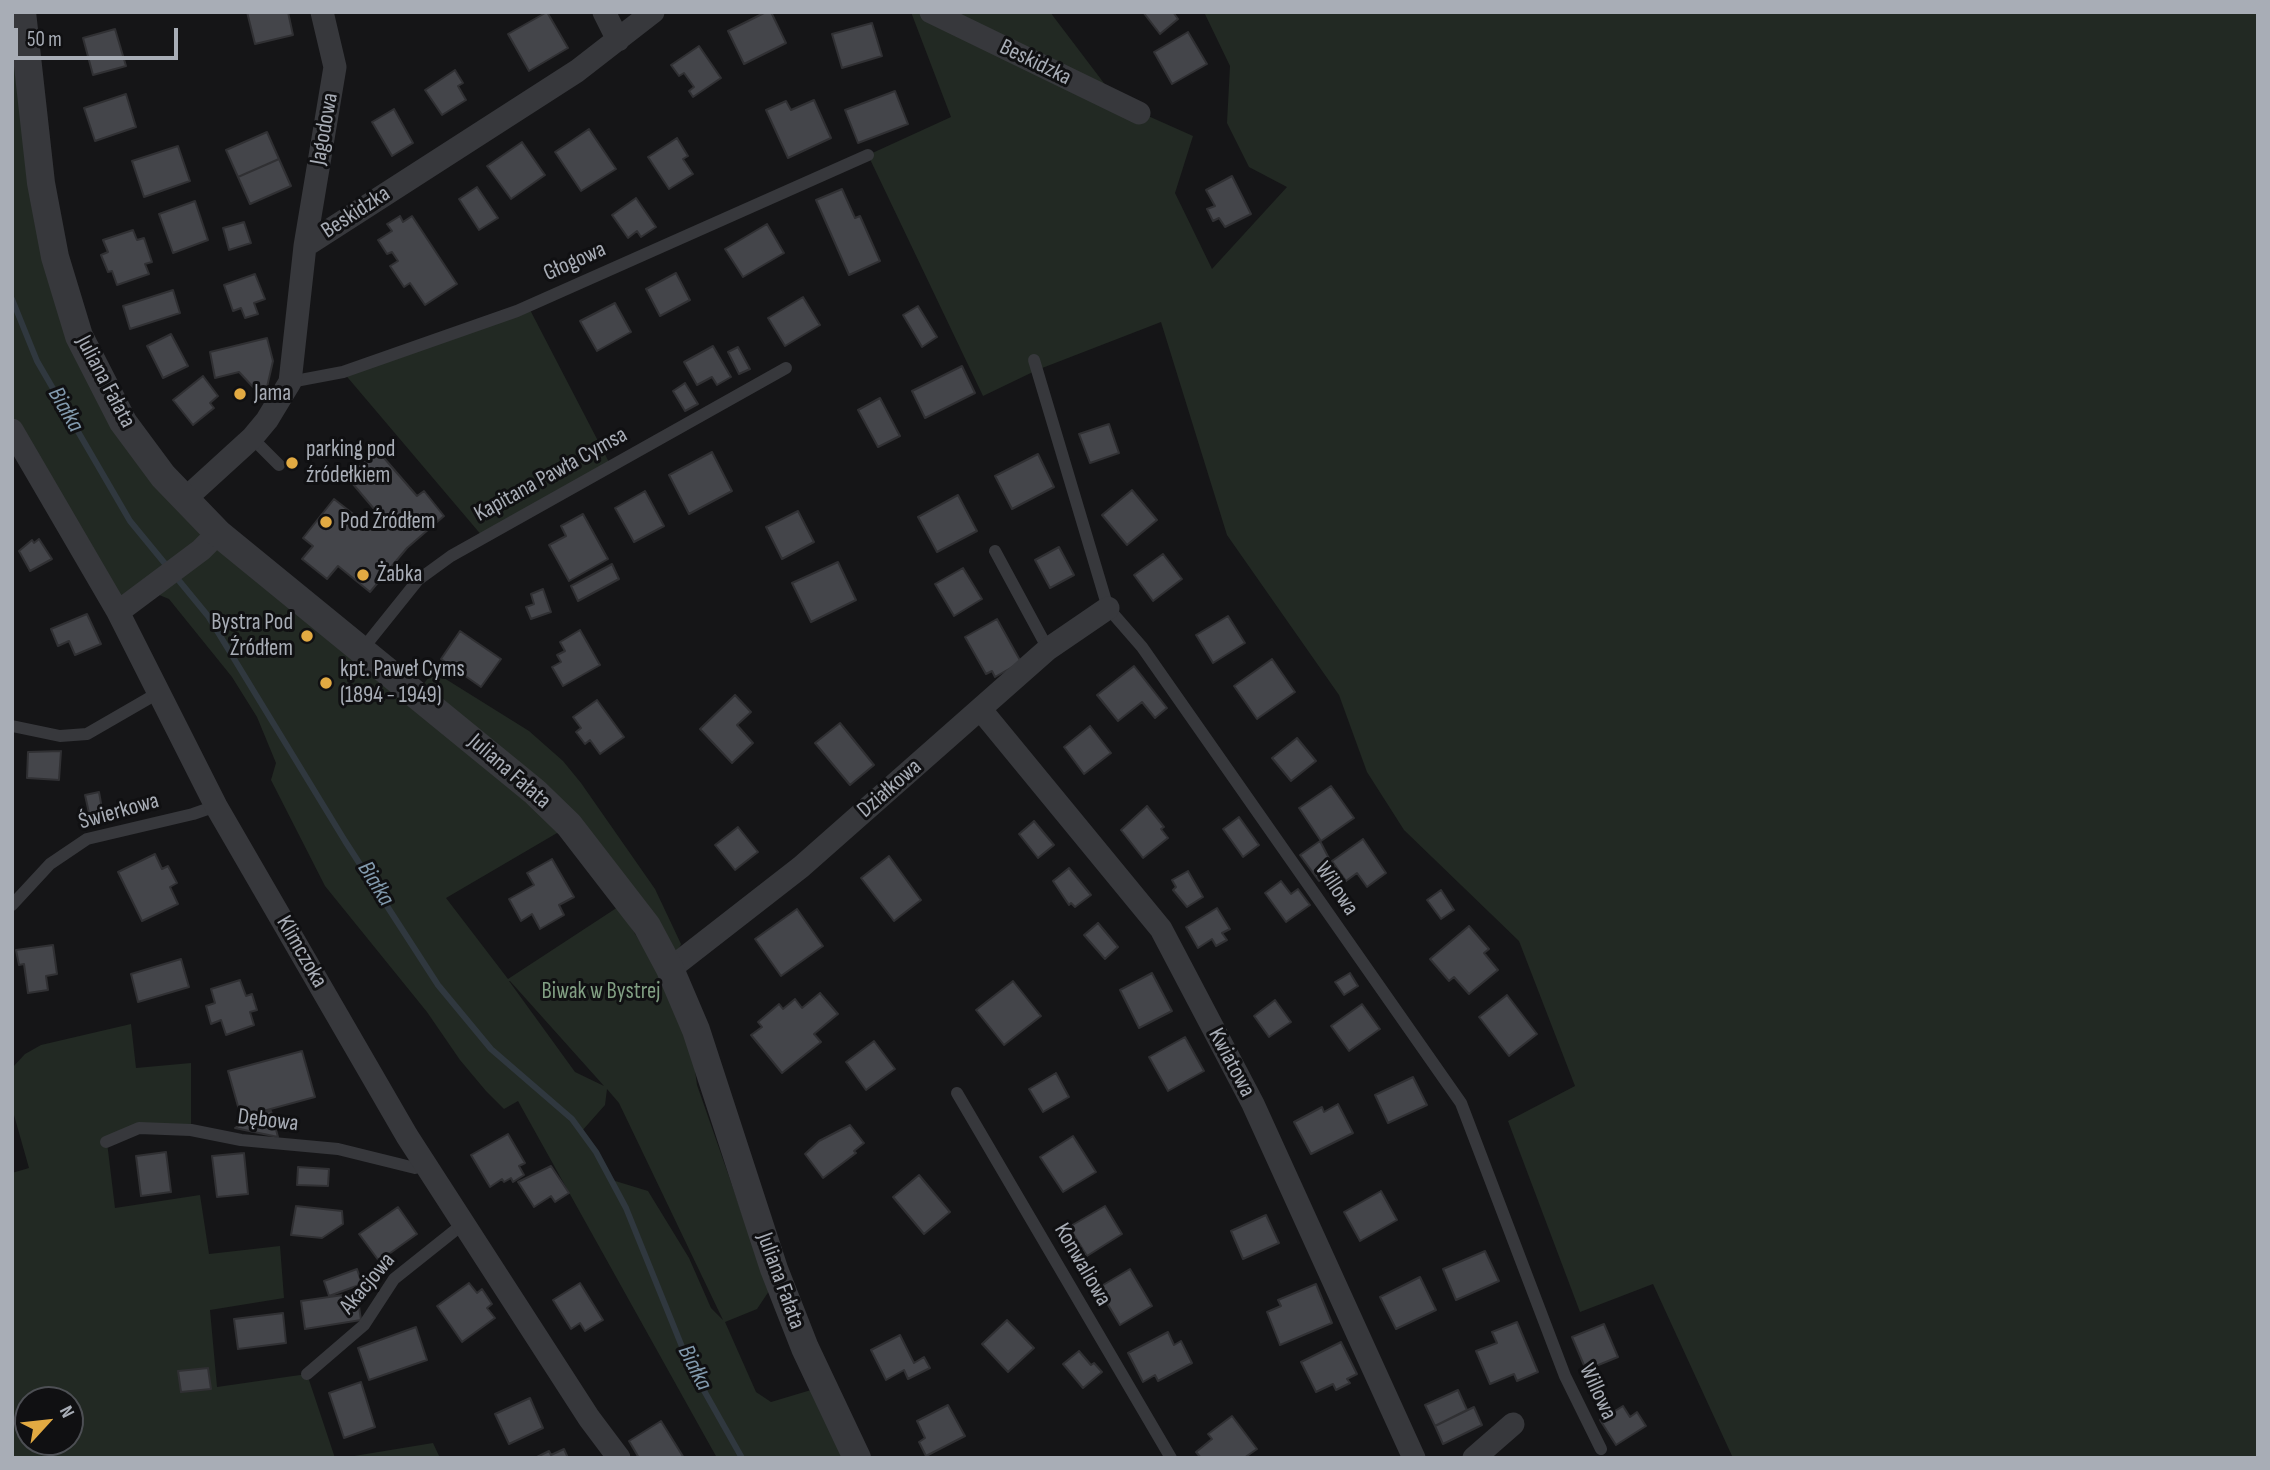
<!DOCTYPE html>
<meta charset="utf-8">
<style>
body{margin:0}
#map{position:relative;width:2270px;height:1470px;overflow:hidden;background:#151517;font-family:"Sofia Sans Condensed",sans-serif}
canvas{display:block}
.frame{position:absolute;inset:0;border:14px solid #a8adb6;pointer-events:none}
.north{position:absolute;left:14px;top:1386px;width:70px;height:70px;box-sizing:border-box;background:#101012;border:2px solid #4d4f54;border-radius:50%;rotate:63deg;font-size:19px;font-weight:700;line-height:28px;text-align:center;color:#a8adb6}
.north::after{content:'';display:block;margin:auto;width:24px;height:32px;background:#e2aa42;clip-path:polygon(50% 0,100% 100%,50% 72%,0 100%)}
.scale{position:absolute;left:14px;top:28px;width:164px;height:32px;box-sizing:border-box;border:4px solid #a8adb6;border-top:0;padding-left:9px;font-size:21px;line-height:24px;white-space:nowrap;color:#a8adb6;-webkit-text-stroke:5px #101012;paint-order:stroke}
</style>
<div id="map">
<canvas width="2270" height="1470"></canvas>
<div class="frame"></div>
<div class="north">N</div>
<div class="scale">50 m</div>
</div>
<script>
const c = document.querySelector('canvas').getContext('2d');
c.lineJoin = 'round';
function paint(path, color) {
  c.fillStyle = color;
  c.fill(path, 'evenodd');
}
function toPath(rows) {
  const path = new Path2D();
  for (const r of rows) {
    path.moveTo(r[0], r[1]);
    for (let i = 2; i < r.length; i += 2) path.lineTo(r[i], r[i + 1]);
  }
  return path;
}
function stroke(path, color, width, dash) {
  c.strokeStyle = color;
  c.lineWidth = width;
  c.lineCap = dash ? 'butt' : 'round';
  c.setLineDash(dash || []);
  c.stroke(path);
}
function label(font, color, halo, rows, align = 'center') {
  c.font = font + ' "Sofia Sans Condensed",sans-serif';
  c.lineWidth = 6;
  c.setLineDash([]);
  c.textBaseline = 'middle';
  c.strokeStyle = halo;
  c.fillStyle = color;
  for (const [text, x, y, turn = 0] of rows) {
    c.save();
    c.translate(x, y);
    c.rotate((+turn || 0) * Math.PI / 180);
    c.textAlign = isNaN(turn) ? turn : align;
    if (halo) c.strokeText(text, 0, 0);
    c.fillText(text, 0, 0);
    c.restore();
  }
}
paint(toPath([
 [12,12,55,257,163,476,416,693,430,676,444,678,529,731,563,761,581,783,655,889,681,944,670,969,569,826,446,898,508,979,618,907,653,962,691,1041,697,1085,769,1291,757,1309,725,1322,756,1392,771,1402,821,1387,857,1458,717,1458,518,1101,504,1109,486,1091,460,1060,427,1012,325,886,271,780,276,763,257,717,232,677,169,599,147,590,118,612,12,430],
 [509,981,510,981,604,1086,575,1072],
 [607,1089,619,1103,723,1320,711,1308,689,1258,648,1191,612,1180,581,1132,605,1105],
 [911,12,1050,12,1119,103,1193,136,1175,193,1212,269,1287,187,1249,167,1227,123,1230,66,1204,12,2258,12,2258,1458,1733,1458,1653,1284,1580,1312,1508,1121,1575,1086,1519,941,1404,830,1367,772,1339,695,1227,535,1161,322,1037,370,983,396,868,155,951,117],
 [528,306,611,466,483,537,343,372],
 [131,1024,136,1068,191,1063,191,1129,139,1128,107,1142,115,1208,200,1195,209,1254,280,1246,284,1298,210,1310,217,1387,307,1374,335,1458,12,1458,12,1173,29,1168,12,1108,12,1068,25,1054,41,1045],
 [28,1400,70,1400,70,1442,28,1442],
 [433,1443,440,1458,342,1458]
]), '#222923');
stroke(toPath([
 [12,299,37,361,130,521,208,616,345,841,438,985,491,1049,572,1119,596,1152,626,1208,689,1364,742,1458]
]), '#30383f', 6);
const building = toPath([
 [247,12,288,12,293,35,255,44,247,12],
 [547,12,568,48,529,71,508,34,547,12],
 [766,12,771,12,786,43,744,64,728,31,766,12],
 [1143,12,1173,12,1178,19,1160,34,1143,12],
 [872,23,882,56,842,68,832,34,872,23],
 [115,29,126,66,93,75,83,38,115,29],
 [1188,32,1207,64,1172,84,1154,52,1188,32],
 [699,46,721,78,693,97,689,91,694,87,684,73,679,76,671,65,699,46],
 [455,70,463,83,458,86,466,100,442,115,425,90,455,70],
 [895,91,908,124,858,143,845,110,895,91],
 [126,94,136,127,95,141,84,108,126,94],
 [814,100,831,138,788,158,766,110,786,101,791,110,814,100],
 [394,109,413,143,392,156,372,122,394,109],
 [589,129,616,169,581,191,555,152,589,129],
 [267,132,279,159,238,177,226,150,267,132],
 [677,138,688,156,683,159,693,174,669,189,648,157,677,138],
 [522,142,545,175,511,199,487,166,522,142],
 [178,146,190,181,144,197,132,161,178,146],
 [279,159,291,186,250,204,238,177,279,159],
 [1232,176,1251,214,1225,227,1219,218,1213,221,1207,209,1215,206,1206,190,1232,176],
 [477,187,498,218,479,230,459,199,477,187],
 [842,189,855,218,860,216,880,261,849,275,816,200,842,189],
 [636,198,656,227,641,237,637,231,628,238,612,215,636,198],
 [195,201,208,240,173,253,159,214,195,201],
 [400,216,403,222,412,216,457,284,425,305,410,283,404,287,390,266,398,261,392,252,387,254,378,240,392,231,387,224,400,216],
 [244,222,251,243,229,250,223,228,244,222],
 [767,224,784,253,743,277,725,249,767,224],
 [133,230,137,240,144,238,152,262,145,264,149,274,117,285,112,271,108,272,101,255,108,252,103,240,133,230],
 [676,273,690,300,660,316,646,289,676,273],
 [255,274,265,299,254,303,258,314,245,318,241,308,233,311,224,285,255,274],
 [173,290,180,313,130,329,123,306,173,290],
 [803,297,820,325,785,346,768,318,803,297],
 [615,303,631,332,597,351,580,321,615,303],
 [918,306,937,337,922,347,903,315,918,306],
 [171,334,188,366,163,378,147,346,171,334],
 [267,338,273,361,267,387,254,388,239,372,215,378,210,352,267,338],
 [713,346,731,377,717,385,712,377,697,385,684,362,713,346],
 [738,347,750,369,739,374,728,352,738,347],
 [962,366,975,393,925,418,912,391,962,366],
 [203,376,218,396,210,403,214,408,193,425,173,400,203,376],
 [685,383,698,404,685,411,673,391,685,383],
 [880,398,900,436,878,447,858,410,880,398],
 [1109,424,1119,453,1090,463,1079,434,1109,424],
 [378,451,417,496,424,491,444,516,407,548,370,592,338,566,327,579,302,559,313,546,303,538,334,499,371,528,380,516,347,477,378,451],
 [712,452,732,491,689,514,669,475,712,452],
 [1038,454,1054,487,1012,509,995,476,1038,454],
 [1132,490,1157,520,1127,545,1102,515,1132,490],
 [645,491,664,526,634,542,615,508,645,491],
 [958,495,977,531,937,552,918,517,958,495],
 [798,511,814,542,782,559,766,527,798,511],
 [583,514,608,559,569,581,549,545,566,536,561,526,583,514],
 [39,539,52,559,30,571,19,551,32,540,34,543,39,539],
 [1059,547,1074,575,1050,588,1035,560,1059,547],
 [1163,554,1182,579,1153,601,1134,575,1163,554],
 [838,562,856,600,811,622,792,583,838,562],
 [612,564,619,579,578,601,571,586,612,564],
 [963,568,982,599,954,616,935,584,963,568],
 [543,589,551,612,531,619,526,607,534,604,531,594,543,589],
 [87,614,101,644,75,655,69,641,58,646,51,629,87,614],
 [1228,616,1245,643,1213,663,1196,635,1228,616],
 [997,619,1021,662,995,677,992,671,986,674,965,637,997,619],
 [580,630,600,665,563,686,552,667,561,662,557,655,565,651,560,642,580,630],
 [460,631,501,659,481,687,441,659,460,631],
 [1272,659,1295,692,1257,719,1234,686,1272,659],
 [1134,666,1167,708,1155,718,1142,702,1118,721,1097,695,1134,666],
 [735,695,751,712,737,725,753,743,732,763,700,729,735,695],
 [597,700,624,737,600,754,590,740,585,744,576,732,581,728,573,717,597,700],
 [840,723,874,765,850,785,815,743,840,723],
 [1090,726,1111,753,1084,774,1064,747,1090,726],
 [1297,738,1316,761,1291,781,1272,758,1297,738],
 [61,751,59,780,27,778,28,752,61,751],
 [1331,786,1354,818,1321,841,1299,808,1331,786],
 [99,792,104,820,91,822,85,795,99,792],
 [1147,806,1164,827,1161,829,1168,838,1143,858,1121,830,1147,806],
 [1239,817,1259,845,1243,857,1223,829,1239,817],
 [1034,821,1054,845,1038,858,1019,834,1034,821],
 [738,827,758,852,735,870,715,845,738,827],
 [1363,839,1386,873,1367,887,1357,873,1346,881,1332,861,1363,839],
 [1320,841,1335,870,1319,881,1300,855,1320,841],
 [155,854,162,869,168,866,177,883,170,887,178,904,142,921,118,872,155,854],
 [889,856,921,900,894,921,861,878,889,856],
 [552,859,574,897,559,905,564,915,540,929,532,914,521,921,509,899,534,885,527,873,552,859],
 [1069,868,1091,895,1075,907,1071,903,1069,905,1053,881,1069,868],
 [1188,871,1203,897,1187,907,1173,890,1176,887,1172,880,1188,871],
 [1281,881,1291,894,1298,889,1310,905,1286,922,1265,893,1281,881],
 [1441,890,1454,910,1441,919,1427,900,1441,890],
 [1217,908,1230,929,1222,933,1227,940,1216,946,1212,939,1198,948,1186,927,1217,908],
 [797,909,823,946,781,976,755,939,797,909],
 [1098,923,1118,947,1105,959,1084,935,1098,923],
 [1469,926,1489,949,1484,953,1498,970,1469,994,1454,977,1449,981,1430,959,1469,926],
 [53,945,57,974,46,976,48,990,28,993,24,964,19,965,16,950,53,945],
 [181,959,189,987,138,1002,131,974,181,959],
 [1152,973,1172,1011,1139,1028,1120,990,1152,973],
 [1350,973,1358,986,1344,995,1335,982,1350,973],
 [240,980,246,996,252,994,257,1010,250,1012,254,1025,226,1035,221,1020,211,1024,206,1006,215,1003,211,989,240,980],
 [1013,981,1041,1016,1004,1045,976,1010,1013,981],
 [820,993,838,1014,814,1034,821,1042,782,1073,751,1035,762,1027,758,1022,779,1004,783,1009,795,999,802,1008,820,993],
 [1507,995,1537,1034,1509,1056,1479,1017,1507,995],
 [1275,1000,1291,1022,1269,1037,1254,1016,1275,1000],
 [1362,1004,1380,1029,1349,1051,1331,1026,1362,1004],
 [1185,1037,1204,1071,1168,1091,1149,1057,1185,1037],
 [874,1041,895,1069,866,1090,846,1062,874,1041],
 [302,1051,315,1097,241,1117,228,1071,302,1051],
 [1056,1073,1069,1097,1043,1112,1029,1089,1056,1073],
 [1413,1077,1427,1105,1388,1123,1375,1095,1413,1077],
 [1338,1104,1353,1133,1311,1154,1294,1122,1322,1107,1324,1112,1338,1104],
 [271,1111,278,1137,235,1128,241,1124,240,1119,271,1111],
 [850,1125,864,1143,854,1151,856,1153,823,1178,805,1154,819,1141,850,1125],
 [508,1134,525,1163,519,1166,524,1175,513,1182,511,1178,504,1182,502,1179,490,1187,471,1155,508,1134],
 [1073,1136,1096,1172,1063,1192,1040,1157,1073,1136],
 [166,1152,171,1192,141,1196,136,1156,166,1152],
 [244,1153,248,1194,217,1197,212,1156,244,1153],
 [551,1166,569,1193,555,1202,551,1196,534,1207,518,1182,551,1166],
 [298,1167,329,1169,328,1186,297,1185,298,1167],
 [919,1175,950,1212,924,1234,893,1197,919,1175],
 [1381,1191,1397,1220,1360,1241,1344,1212,1381,1191],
 [296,1206,342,1211,343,1224,322,1238,291,1235,296,1206],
 [1105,1206,1122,1234,1087,1256,1069,1227,1105,1206],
 [398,1207,417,1234,379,1261,359,1234,398,1207],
 [1266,1215,1279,1243,1243,1259,1231,1231,1266,1215],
 [1485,1251,1499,1281,1456,1300,1443,1269,1485,1251],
 [357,1269,362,1284,329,1296,324,1281,357,1269],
 [1130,1269,1152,1306,1120,1325,1098,1288,1130,1269],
 [1420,1277,1436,1310,1396,1329,1380,1297,1420,1277],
 [469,1283,477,1293,482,1289,492,1304,487,1308,495,1318,462,1342,437,1306,469,1283],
 [580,1283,603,1320,585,1331,580,1323,571,1329,553,1300,580,1283],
 [1316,1284,1332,1323,1280,1345,1267,1312,1281,1306,1278,1300,1316,1284],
 [357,1293,361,1320,305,1329,301,1301,357,1293],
 [283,1313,286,1343,238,1349,234,1319,283,1313],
 [1007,1320,1034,1348,1008,1372,982,1344,1007,1320],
 [1517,1322,1538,1372,1517,1381,1514,1374,1490,1384,1476,1351,1497,1343,1492,1332,1517,1322],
 [1604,1324,1618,1357,1586,1370,1572,1337,1604,1324],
 [416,1327,427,1360,369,1380,358,1348,416,1327],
 [1168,1332,1174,1345,1181,1341,1192,1363,1158,1381,1155,1375,1143,1382,1128,1353,1168,1332],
 [900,1335,914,1363,924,1357,930,1368,908,1379,904,1370,886,1380,871,1350,900,1335],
 [1341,1342,1357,1374,1347,1379,1350,1383,1336,1390,1333,1384,1316,1392,1301,1362,1341,1342],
 [1079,1351,1091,1365,1094,1363,1102,1372,1083,1388,1063,1364,1079,1351],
 [208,1368,211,1389,181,1392,178,1371,208,1368],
 [361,1382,375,1427,344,1438,329,1393,361,1382],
 [1458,1390,1467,1410,1435,1426,1425,1405,1458,1390],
 [530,1398,543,1428,509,1444,495,1414,530,1398],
 [948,1405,965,1436,926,1456,919,1442,925,1438,917,1421,948,1405],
 [1623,1406,1630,1417,1637,1412,1646,1426,1616,1445,1600,1420,1623,1406],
 [1474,1407,1482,1425,1443,1444,1435,1426,1474,1407],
 [1232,1416,1257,1449,1244,1458,1201,1458,1196,1452,1212,1439,1208,1434,1232,1416],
 [661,1421,684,1458,639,1458,629,1441,661,1421],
 [564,1449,568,1458,535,1458,549,1451,551,1455,564,1449]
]);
paint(building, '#44454a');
stroke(building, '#303033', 2);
stroke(toPath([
 [1034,360,1108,608,1142,647,1461,1103,1565,1376,1601,1449],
 [290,382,343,372,517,311,868,155],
 [252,438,279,465],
 [995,551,1048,649],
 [361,651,418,580,451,556,786,368],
 [12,726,60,736,87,734,158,693],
 [12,905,50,864,87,839,193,814,216,806],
 [957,1093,1171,1458],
 [106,1142,139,1128,191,1130,241,1140,338,1149,415,1168,424,1163],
 [307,1374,364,1325,394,1279,463,1224]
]), '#37383c', 12);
stroke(toPath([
 [604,12,618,40],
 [931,12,1139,113],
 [305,246,335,67,322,12],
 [12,430,118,612,216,806,407,1136,589,1418,619,1458],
 [184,500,252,438,267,420,290,382,305,246,577,71,653,12],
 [118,612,201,550,218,533],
 [981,710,1161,929,1253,1104,1414,1458],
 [670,969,801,867,1048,649,1108,608],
 [1474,1458,1513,1424]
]), '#37383c', 23);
stroke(toPath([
 [22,12,41,183,55,257,79,336,123,422,163,476,218,533,535,792,569,825,647,926,670,969,696,1030,774,1269,805,1348,857,1458]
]), '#37383c', 28);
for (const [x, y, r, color] of [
 [240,394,7,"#e2aa42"],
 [292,463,7,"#e2aa42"],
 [326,522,7,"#e2aa42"],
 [363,575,7,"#e2aa42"],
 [307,636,7,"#e2aa42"],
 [326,683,7,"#e2aa42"]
]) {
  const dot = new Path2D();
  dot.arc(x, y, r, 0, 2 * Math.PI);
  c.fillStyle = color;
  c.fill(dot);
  stroke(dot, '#101012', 2.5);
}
label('23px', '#a8adb6', '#101012', [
 ["Beskidzka",1035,63,26],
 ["Jagodowa",325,129,-80],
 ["Beskidzka",356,213,-33],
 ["Głogowa",575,262,-24],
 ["Juliana Fałata",105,382,62],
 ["Kapitana Pawła Cymsa",551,475,-29],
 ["Juliana Fałata",509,772,41],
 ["Działkowa",890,789,-41],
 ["Świerkowa",119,812,-16],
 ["Willowa",1336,889,56],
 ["Klimczoka",301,952,60],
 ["Kwiatowa",1231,1063,62],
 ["Dębowa",268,1121,7],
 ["Konwaliowa",1082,1265,60],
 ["Juliana Fałata",780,1281,70],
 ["Akacjowa",368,1284,-50],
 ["Willowa",1597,1392,65]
]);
label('23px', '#a8adb6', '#101012', [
 ["Jama",254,394],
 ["parking pod",306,450],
 ["źródełkiem",306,476],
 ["Pod Źródłem",340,522],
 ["Żabka",377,575],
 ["Bystra Pod",293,623,"right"],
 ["Źródłem",293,649,"right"],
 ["kpt. Paweł Cyms",340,670],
 ["(1894 - 1949)",340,696]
], 'left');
label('23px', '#819f83', '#101012', [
 ["Biwak w Bystrej",601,992]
]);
label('italic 24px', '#829aae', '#101012', [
 ["Białka",65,410,60],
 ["Białka",375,884,58],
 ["Białka",694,1368,63]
]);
</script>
